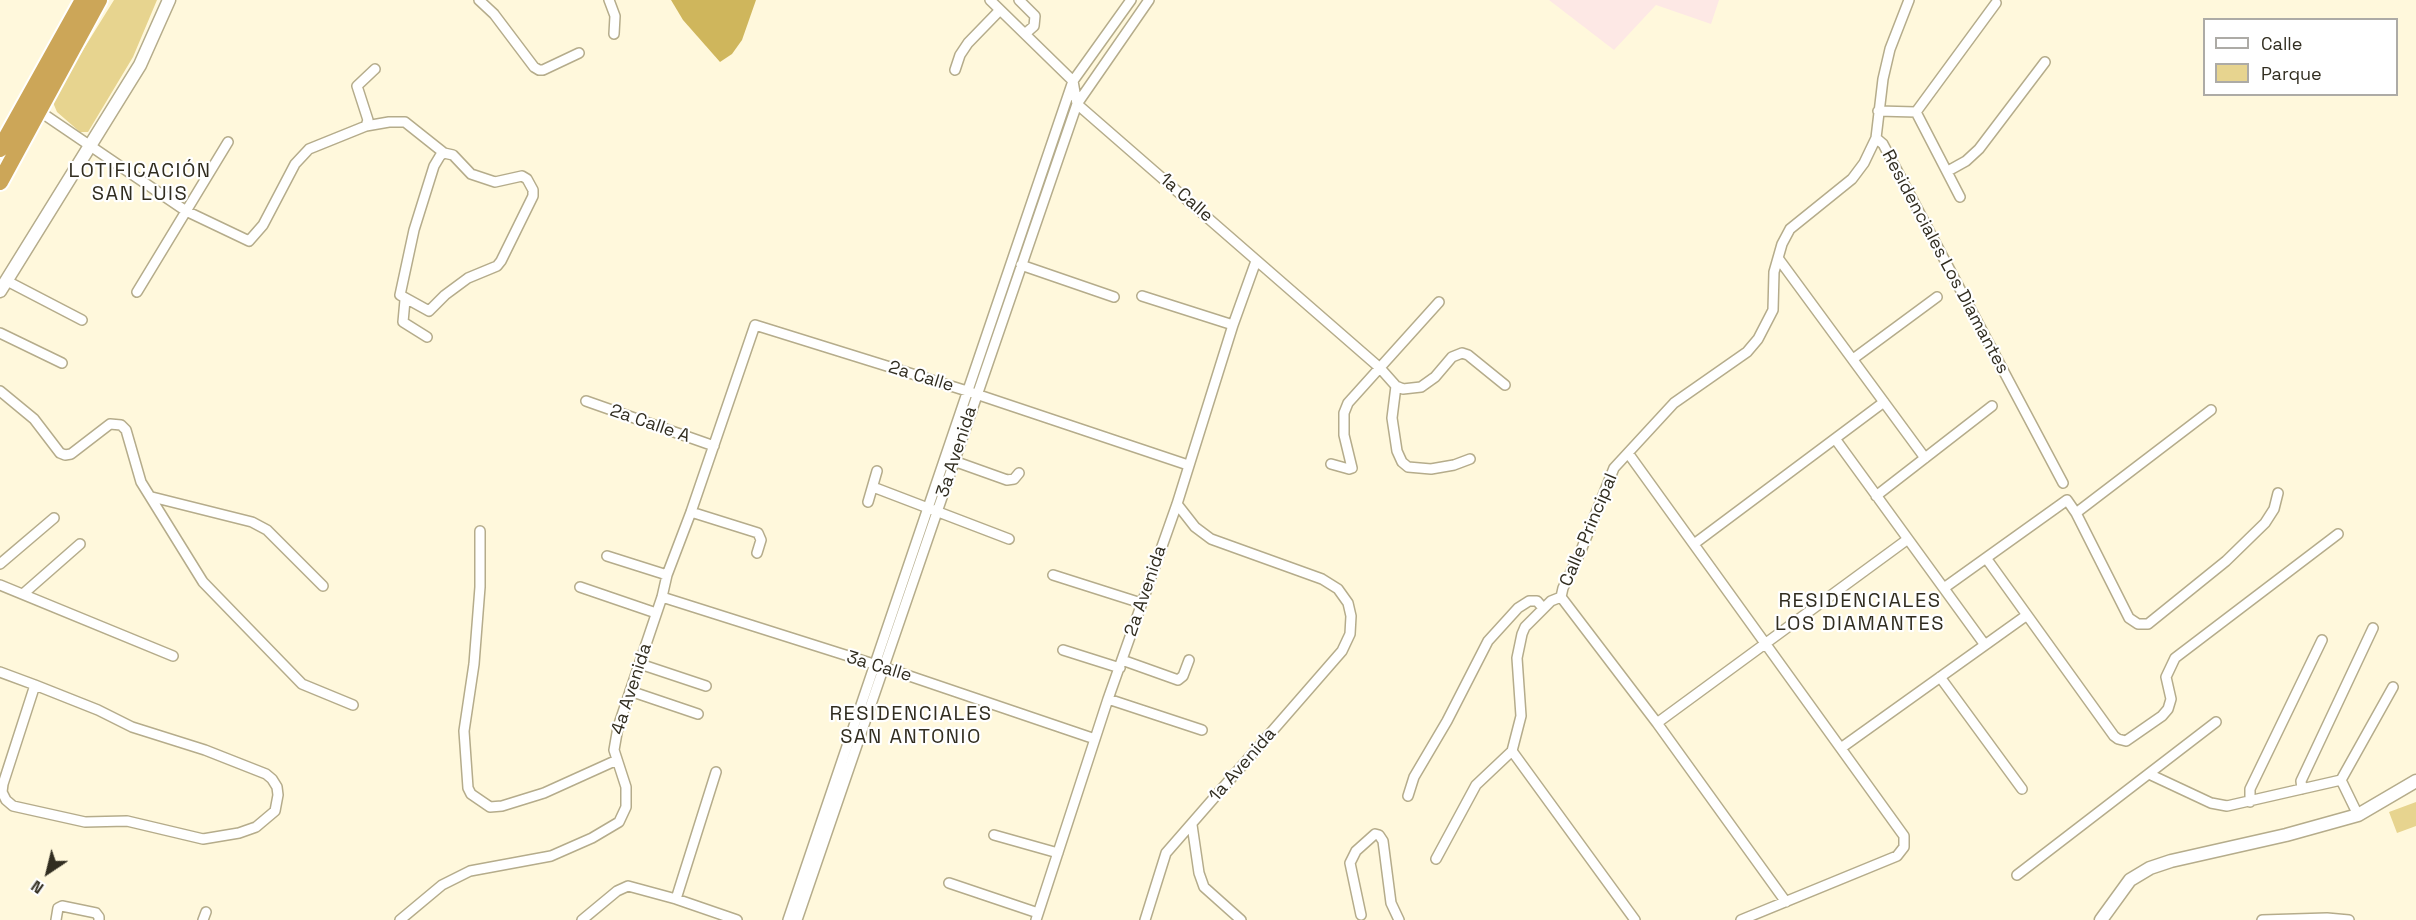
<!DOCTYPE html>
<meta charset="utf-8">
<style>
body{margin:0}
#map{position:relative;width:2416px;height:920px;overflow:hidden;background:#fff8dc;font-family:"Space Grotesk",sans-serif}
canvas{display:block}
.legend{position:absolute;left:2203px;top:18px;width:195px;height:78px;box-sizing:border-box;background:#fff;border:2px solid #adaba6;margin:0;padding:8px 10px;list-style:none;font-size:18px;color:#312d20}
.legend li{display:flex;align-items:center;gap:12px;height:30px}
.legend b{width:30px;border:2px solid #adaba6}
.north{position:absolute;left:18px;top:842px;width:60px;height:60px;-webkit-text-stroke:4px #fff;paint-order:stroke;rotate:215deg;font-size:16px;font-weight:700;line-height:24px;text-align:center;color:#312d20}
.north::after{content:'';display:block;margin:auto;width:21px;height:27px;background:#312d20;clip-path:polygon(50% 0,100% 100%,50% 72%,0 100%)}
</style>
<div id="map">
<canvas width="2416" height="920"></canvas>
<ul class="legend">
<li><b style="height:8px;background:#fff"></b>Calle</li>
<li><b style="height:16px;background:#e7d48f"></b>Parque</li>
</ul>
<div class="north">N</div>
</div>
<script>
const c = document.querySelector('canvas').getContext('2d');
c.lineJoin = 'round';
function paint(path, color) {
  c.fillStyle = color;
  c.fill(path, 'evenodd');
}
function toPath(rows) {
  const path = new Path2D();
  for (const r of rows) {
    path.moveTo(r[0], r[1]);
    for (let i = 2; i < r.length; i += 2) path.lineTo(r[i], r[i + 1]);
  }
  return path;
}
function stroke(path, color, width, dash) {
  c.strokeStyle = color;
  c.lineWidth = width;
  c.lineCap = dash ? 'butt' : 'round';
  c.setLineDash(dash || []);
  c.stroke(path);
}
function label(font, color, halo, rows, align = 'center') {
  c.font = font + ' "Space Grotesk",sans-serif';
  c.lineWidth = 4.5;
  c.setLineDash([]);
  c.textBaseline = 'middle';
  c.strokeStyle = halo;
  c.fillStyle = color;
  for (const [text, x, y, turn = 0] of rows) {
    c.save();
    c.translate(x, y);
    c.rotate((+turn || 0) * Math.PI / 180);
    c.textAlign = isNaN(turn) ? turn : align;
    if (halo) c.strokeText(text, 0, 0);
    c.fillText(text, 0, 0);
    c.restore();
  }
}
paint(toPath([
 [1549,0,1719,0,1711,24,1656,5,1614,50]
]), '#fde8e5');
paint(toPath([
 [114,0,157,0,133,57,88,132,80,132,57,112,52,100],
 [2416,802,2416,826,2397,833,2389,812]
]), '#e7d48f');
paint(toPath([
 [671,0,756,0,742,40,732,54,720,62,683,20]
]), '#cfb65c');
const minor = toPath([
 [479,0,494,14,534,67,539,70,543,70,579,53],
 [609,0,615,16,614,34],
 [990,0,1073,81,1077,104,1380,368,1396,386,1403,389,1421,387,1435,377,1452,357,1462,353,1468,355,1505,385],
 [1019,0,1035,16,1034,26,1026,33],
 [955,70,960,55,968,43,1000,10],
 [39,111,186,211,249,241,263,225,295,164,309,149,366,126,368,120,357,86,375,69],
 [1878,111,1916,112,1996,3],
 [1916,112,1960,197],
 [366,126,389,122,405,122,444,153,453,155,471,174,495,182,522,176,527,179,533,190,533,196,501,261,497,266,468,278,445,295,429,311,400,295,414,230,434,166,440,156,444,153],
 [1876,138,1883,144,2063,483],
 [1948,171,1966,161,1979,149,2045,62],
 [1778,258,1925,458],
 [1021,265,1114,297],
 [7,281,82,320],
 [137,292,228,142],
 [1142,296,1233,325],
 [405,300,403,322,427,337],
 [0,333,62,363],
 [1853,359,1937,297],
 [1396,386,1392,418,1397,451,1402,462,1408,467,1431,469,1454,465,1470,459],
 [0,391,34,419,60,453,65,455,71,454,110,424,121,425,126,430,141,482,203,582,302,684,353,705],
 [586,401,714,446],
 [1836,440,1985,645],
 [1628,453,1904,836,1904,847,1897,856,1741,920],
 [951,460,1007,480,1014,479,1019,473],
 [1331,464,1349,469,1352,468,1344,435,1344,413,1348,403,1439,302],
 [873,487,1009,539],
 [1876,496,1992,406],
 [152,497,252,522,267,530,323,586],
 [868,502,877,471],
 [691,512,758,533,761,540,757,553],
 [2076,513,2211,410],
 [480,531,480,587,474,664,464,731,468,788,471,794,490,807,502,806,544,793,617,760],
 [1694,544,1884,402],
 [607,556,667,575],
 [1986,558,2114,736,2118,739,2126,741,2162,716,2168,709,2171,699,2166,677,2175,658,2338,534],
 [0,564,54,518],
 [1053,575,1141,603],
 [0,585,173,656],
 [580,587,656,613],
 [1944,588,2067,500,2076,513,2129,618,2138,624,2148,624,2226,561,2265,523,2274,509,2278,493],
 [23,594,80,544],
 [662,597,883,667,1095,739],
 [1561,597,1563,588,1580,553,1614,468,1674,403,1747,352,1758,339,1773,310,1774,272,1782,244,1790,229,1852,179,1864,163,1876,138,1883,79,1890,49,1909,0],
 [1561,597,1657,723,1786,902],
 [1063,650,1120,668],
 [1122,660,1178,680,1183,676,1189,660],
 [640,664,706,686],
 [0,672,35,685,98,710,132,727,205,750,266,774,272,779,277,787,278,795,275,811,256,827,239,833,203,839,127,821,85,822,13,806,6,800,2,792,3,784,35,685],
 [1940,677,2022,789],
 [630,691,698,714],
 [1108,699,1202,730],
 [1657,723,1908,539],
 [1841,748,2027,615],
 [1512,751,1635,920],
 [2149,774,2211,803,2227,806,2341,780,2358,815],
 [2341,780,2393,687],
 [2302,789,2301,781,2373,628],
 [1408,796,1414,777,1447,721,1488,641,1518,608,1529,601,1537,601,1543,608],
 [2250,802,2250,789,2322,640],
 [1192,825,1199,873,1204,887,1241,920],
 [994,835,1058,853],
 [1436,859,1476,785,1512,751,1521,716,1517,658,1522,634,1525,627,1551,601,1561,597],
 [2017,875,2216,722],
 [949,883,1038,913],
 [676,899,716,772],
 [1361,915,1350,863,1356,851,1375,834,1379,835,1383,841,1391,903,1399,920],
 [56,920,58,908,62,906,96,913,99,917,99,920],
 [203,920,206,912],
 [400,920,442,885,470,871,551,856,592,838,619,822,626,807,626,787,614,750,618,727,662,597,667,575,691,512,755,325,967,391,1188,465],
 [582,920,617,891,628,886,676,899,737,920],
 [788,920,1073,81,1131,0],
 [797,920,1077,104,1149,0],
 [1036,920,1108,699,1177,504,1233,325,1256,261],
 [1145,920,1166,853,1342,651,1350,634,1351,616,1348,603,1338,589,1322,579,1211,539,1195,527,1177,504],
 [2262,920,2327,918,2349,920]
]);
const tertiary = toPath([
 [0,291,140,65,169,0],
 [2101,920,2130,880,2150,868,2171,861,2286,835,2358,815,2416,781]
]);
const trunk = toPath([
 [0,149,83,0],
 [0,182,99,0]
]);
stroke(minor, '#b5ac8b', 12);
stroke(tertiary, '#b5ac8b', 15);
stroke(trunk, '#fff', 20);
stroke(minor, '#fff', 9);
stroke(tertiary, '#fff', 12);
stroke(trunk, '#cca658', 16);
label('18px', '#312d20', '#fff', [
 ["1a Calle",1186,198,41],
 ["Residenciales Los Diamantes",1945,262,62],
 ["2a Calle",921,377,17],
 ["2a Calle A",650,424,19],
 ["3a Avenida",957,452,-72],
 ["Calle Principal",1589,530,-67],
 ["2a Avenida",1146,591,-71],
 ["3a Calle",879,667,17],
 ["4a Avenida",632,689,-72],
 ["1a Avenida",1243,765,-49]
]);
c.letterSpacing = '1.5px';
label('20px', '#312d20', '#fff', [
 ["LOTIFICACIÓN",140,172],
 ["SAN LUIS",140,195],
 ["RESIDENCIALES",1860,602],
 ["LOS DIAMANTES",1860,625],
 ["RESIDENCIALES",911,715],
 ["SAN ANTONIO",911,738]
]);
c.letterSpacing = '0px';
</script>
